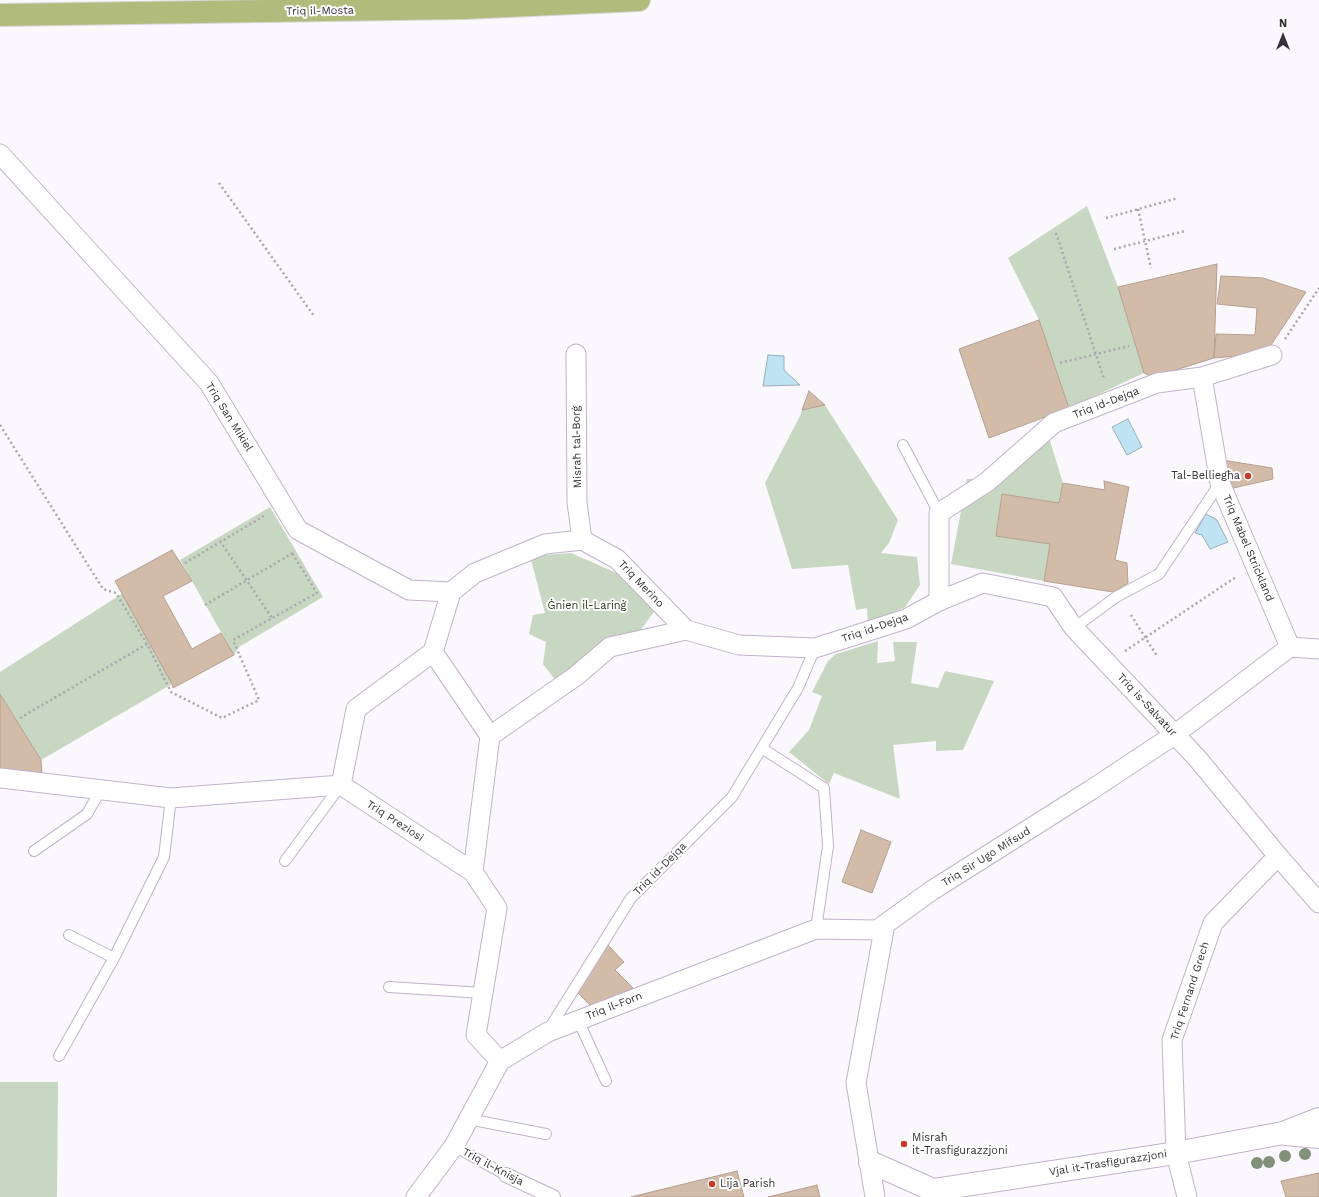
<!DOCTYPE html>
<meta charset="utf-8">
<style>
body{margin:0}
#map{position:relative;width:1319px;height:1197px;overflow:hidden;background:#fbf8fd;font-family:"Work Sans",sans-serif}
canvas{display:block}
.north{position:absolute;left:1263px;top:16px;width:40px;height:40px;-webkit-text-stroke:3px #fff;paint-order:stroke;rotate:0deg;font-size:11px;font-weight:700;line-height:16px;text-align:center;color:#37313a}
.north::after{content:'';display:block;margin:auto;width:14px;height:18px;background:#37313a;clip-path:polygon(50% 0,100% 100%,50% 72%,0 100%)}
</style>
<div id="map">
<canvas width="1319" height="1197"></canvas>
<div class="north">N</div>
</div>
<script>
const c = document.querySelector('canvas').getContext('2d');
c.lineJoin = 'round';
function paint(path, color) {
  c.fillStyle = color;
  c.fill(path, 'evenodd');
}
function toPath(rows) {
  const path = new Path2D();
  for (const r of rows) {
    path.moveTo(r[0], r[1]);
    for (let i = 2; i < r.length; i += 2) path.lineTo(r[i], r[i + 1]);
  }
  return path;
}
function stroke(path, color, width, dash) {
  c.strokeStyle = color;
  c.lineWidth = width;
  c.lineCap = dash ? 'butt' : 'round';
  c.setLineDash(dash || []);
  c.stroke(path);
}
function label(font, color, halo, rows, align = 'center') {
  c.font = font + ' "Work Sans",sans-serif';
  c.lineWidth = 4;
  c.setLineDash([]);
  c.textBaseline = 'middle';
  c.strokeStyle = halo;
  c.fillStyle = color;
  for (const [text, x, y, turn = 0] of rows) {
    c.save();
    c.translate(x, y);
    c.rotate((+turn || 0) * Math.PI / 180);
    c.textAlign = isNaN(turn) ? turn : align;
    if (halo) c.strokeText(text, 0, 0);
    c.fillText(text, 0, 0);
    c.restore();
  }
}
paint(toPath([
 [1087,206,1118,287,1144,373,1069,408,1039,320,1008,258],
 [825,405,898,520,889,543,881,553,917,557,920,585,905,607,868,624,867,608,856,610,848,565,792,569,765,483,800,416,802,410],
 [1049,438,1063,483,1059,503,1002,494,996,535,1050,544,1044,581,951,564,967,479,977,479],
 [270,507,323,597,239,647,234,655,180,560],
 [571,553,621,575,656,609,640,631,556,681,543,664,546,642,529,634,533,615,545,613,530,556],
 [123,593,172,684,41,760,0,694,0,672],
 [878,641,877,663,895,661,893,642,917,642,911,683,938,688,945,671,994,681,963,750,936,751,936,741,893,745,900,799,834,773,829,784,789,752,809,730,822,696,812,692,828,661,836,654],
 [0,1082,58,1082,57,1197,0,1197]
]), '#c7d7c1');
const water = toPath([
 [768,355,784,356,784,370,800,385,763,386,768,355],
 [1128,419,1142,447,1127,455,1112,427,1128,419],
 [1206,514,1217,520,1228,542,1210,549,1202,535,1195,533,1206,514]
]);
paint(water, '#bfe3f2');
stroke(water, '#96aebb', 1);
const building = toPath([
 [1217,264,1214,358,1153,377,1144,373,1118,287,1217,264],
 [1221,276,1263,278,1306,292,1269,348,1259,354,1214,358,1216,334,1255,335,1257,308,1217,304,1221,276],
 [1039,320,1069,408,989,438,959,349,1039,320],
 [809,391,825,405,802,410,809,391],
 [1222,460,1272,468,1273,479,1229,489,1222,460],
 [1104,481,1129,487,1115,560,1127,563,1128,583,1113,592,1044,581,1050,544,996,536,1002,494,1059,503,1063,483,1105,490,1104,481],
 [172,550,192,581,163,596,192,649,221,633,234,655,173,688,172,684,115,581,172,550],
 [0,694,41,760,42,773,5,771,0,767,0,694],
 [861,830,891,842,872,893,842,882,861,830],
 [608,945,624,962,615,970,633,988,592,1007,576,991,608,945],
 [737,1171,744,1197,631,1197,737,1171],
 [1319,1173,1319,1197,1286,1197,1281,1181,1319,1173],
 [817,1185,820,1197,768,1197,817,1185]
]);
paint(building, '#d3bbaa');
stroke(building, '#b69f8e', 1);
const service = toPath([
 [903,445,939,513],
 [1074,628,1116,597,1159,574,1220,483],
 [763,749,824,788,828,846,816,929],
 [34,851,87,814,101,789],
 [285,861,341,785],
 [69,935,114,958],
 [389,987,483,993],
 [578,1020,606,1081],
 [549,1029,631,898,732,797,798,688,815,648],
 [59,1056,114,958,164,857,171,798],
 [468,1119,546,1134],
 [454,1146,506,1175]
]);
const pedestrian = toPath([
 [506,1175,553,1197]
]);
const minor = toPath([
 [0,154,209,383,298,530,409,590,451,592],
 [576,354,577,502,582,540],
 [1202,377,1220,483,1290,647],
 [451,592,475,573,545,544,582,540,617,559,686,630,739,645,815,648,906,619,939,601,983,583,1053,597,1074,628,1197,758,1278,856,1319,903],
 [451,592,433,652,356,709,341,785,473,872,497,908,476,1035,500,1061],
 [939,601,939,513,987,482,1054,423,1157,383,1202,377,1272,355],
 [433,652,490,736,473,872],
 [490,736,576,676,610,647,686,630],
 [0,778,171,798,341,785],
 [416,1197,454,1146,500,1061,548,1032,816,929,877,930,931,891,1091,790,1174,735,1290,647,1319,649],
 [875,1197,856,1083,885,924],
 [1187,1197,1176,1153,1172,1040,1213,923,1278,856]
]);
const tertiary = toPath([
 [1286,1134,1319,1137],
 [870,1162,933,1190],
 [933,1190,1176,1153,1283,1133,1319,1119]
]);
const trunk = toPath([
 [0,15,465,8,639,0]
]);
stroke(service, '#c1b2c9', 12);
stroke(pedestrian, '#c1b2c9', 16);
stroke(minor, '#c1b2c9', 21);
stroke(tertiary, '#c1b2c9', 24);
stroke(trunk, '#d7d6d8', 24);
stroke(toPath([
 [219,183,314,316],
 [1138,209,1151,268],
 [1106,218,1178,198],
 [1056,233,1104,379],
 [1114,249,1185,231],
 [1285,339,1319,288],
 [1060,363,1129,346],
 [0,425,103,589,116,593,147,644,171,692,222,718,259,700,233,640,317,593,292,553],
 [220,541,272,618],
 [185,563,264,516],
 [205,605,293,553],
 [1131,615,1157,656],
 [1125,651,1236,577],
 [20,718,147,644]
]), '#a9a5ab', 2.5, [2, 3]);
stroke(service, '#fff', 10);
stroke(pedestrian, '#fff', 14);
stroke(minor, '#fff', 19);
stroke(tertiary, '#fff', 22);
stroke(trunk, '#b0bb7c', 22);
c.fillStyle = '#828f7b';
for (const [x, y] of [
 [1305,1154],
 [1285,1156],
 [1269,1162],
 [1257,1163]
]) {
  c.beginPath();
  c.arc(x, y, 6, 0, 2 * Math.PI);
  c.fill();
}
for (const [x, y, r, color] of [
 [1248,476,4,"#c73a29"],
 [904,1144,4,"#c73a29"],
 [712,1184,4,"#c73a29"]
]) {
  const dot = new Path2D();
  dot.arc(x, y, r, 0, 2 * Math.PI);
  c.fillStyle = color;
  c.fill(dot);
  stroke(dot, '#fff', 1.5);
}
label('11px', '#37313a', '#fff', [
 ["Triq il-Mosta",320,11,-1],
 ["Triq id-Dejqa",1106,403,-21],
 ["Triq San Mikiel",229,417,58],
 ["Misraħ tal-Borġ",577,447,-91],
 ["Triq Mabel Strickland",1248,548,67],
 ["Triq Merino",641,584,46],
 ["Triq id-Dejqa",875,628,-19],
 ["Triq is-Salvatur",1147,705,47],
 ["Triq Preziosi",395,821,33],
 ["Triq Sir Ugo Mifsud",986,857,-32],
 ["Triq id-Dejqa",660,869,-45],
 ["Triq Fernand Grech",1190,991,-72],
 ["Triq il-Forn",614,1006,-21],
 ["Vjal it-Trasfigurazzjoni",1108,1163,-9],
 ["Triq il-Knisja",493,1167,28]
]);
label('11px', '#37313a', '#fff', [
 ["Tal-Belliegħa",1240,476,"right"],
 ["Misraħ",912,1138],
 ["it-Trasfigurazzjoni",912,1151],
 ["Lija Parish",720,1184]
], 'left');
label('11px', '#1f3911', '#fff', [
 ["Ġnien il-Larinġ",587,606]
]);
</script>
